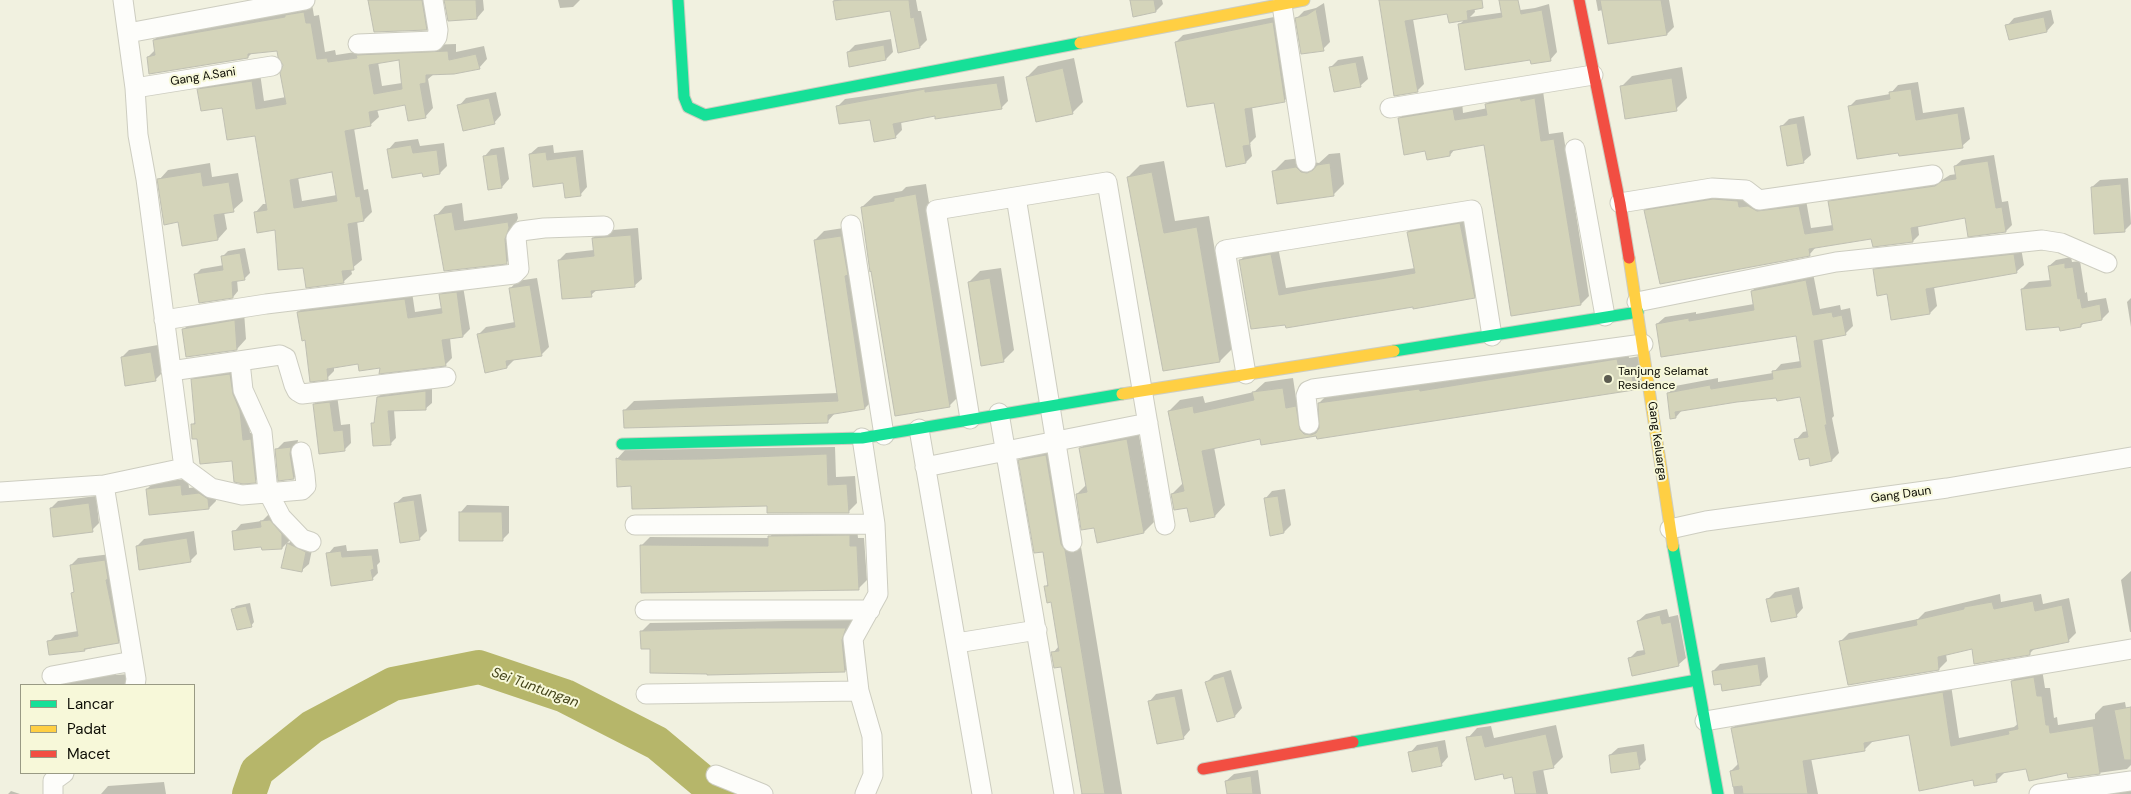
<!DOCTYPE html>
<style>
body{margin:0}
#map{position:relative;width:2131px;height:794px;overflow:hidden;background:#f1f1e0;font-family:"DM Sans",sans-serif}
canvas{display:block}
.legend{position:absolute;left:20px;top:684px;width:175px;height:90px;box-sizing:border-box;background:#f7f8d9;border:1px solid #999a84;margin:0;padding:6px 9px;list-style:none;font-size:15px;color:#0c0c04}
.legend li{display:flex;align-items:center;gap:10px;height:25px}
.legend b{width:25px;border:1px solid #999a84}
</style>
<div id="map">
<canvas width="2131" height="794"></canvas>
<ul class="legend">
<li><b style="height:6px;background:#16e098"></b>Lancar</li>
<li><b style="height:6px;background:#ffcf43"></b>Padat</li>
<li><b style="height:6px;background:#f24e42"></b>Macet</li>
</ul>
</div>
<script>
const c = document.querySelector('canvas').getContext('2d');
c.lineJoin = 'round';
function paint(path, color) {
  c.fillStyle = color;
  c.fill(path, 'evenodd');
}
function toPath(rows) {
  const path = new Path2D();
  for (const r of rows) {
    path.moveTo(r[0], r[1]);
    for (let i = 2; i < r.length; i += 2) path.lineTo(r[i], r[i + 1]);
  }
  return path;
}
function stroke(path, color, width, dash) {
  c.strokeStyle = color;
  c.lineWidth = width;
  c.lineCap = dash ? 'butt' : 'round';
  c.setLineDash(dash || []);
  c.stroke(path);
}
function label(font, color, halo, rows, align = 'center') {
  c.font = font + ' "DM Sans",sans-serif';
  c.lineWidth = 4;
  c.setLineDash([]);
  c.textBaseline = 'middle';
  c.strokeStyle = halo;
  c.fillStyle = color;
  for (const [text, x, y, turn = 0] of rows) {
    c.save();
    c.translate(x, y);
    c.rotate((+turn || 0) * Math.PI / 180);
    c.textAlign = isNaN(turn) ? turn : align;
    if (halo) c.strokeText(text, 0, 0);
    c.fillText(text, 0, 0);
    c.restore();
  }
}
paint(toPath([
 [370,0,431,0,433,22,426,29],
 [445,0,483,0,484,10,477,18],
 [558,0,580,0,573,7,560,8],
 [834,0,916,0,918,11,921,11,927,40,920,47,891,10,837,19],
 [1131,0,1162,0,1163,4,1156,11],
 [1380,0,1473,0,1475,12,1470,17,1535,8,1549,4,1557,52,1550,60,1531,58,1459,25,1464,20,1448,13,1413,19,1424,84,1417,91],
 [1596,0,1669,0,1674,27,1667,34,1603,10,1598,11],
 [1324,3,1330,42,1323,49,1297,18,1304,11,1316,8],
 [312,4,314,16,319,15,325,52,335,50,336,55,362,51,366,47,456,44,456,52,484,46,487,59,479,68,434,74,428,79,433,108,425,117,406,104,377,109,379,117,370,125,354,128,364,190,368,189,372,212,364,220,357,221,362,260,351,269,352,274,343,282,304,267,276,229,255,213,263,204,267,204,256,134,199,90,207,82,260,73,264,101,286,97,284,65,278,49,252,53,248,57,148,57,155,50,154,40,162,32],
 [400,58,402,83,382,86,378,62],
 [333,171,337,195,302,201,298,177],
 [2051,10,2054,23,2047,31,2007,26,2014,18],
 [1279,16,1291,94,1285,100,1252,107,1256,137,1250,143,1252,156,1246,162,1215,101,1176,42,1183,35],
 [891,39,893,52,886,59,848,52,855,45],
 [1363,56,1368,79,1360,86,1331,67,1338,60],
 [1074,58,1083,102,1072,113,1027,77,1038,66],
 [1682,67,1687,98,1676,109,1621,87,1632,76],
 [1004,76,1008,101,1001,108,936,114,901,121,902,130,895,137,871,119,838,106,845,99],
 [1918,82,1923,113,1964,107,1970,139,1962,146,1849,107,1856,100,1890,94,1898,85],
 [1543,91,1549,134,1563,132,1589,296,1581,304,1485,144,1455,149,1450,155,1426,149,1399,119,1408,110,1462,101,1463,113,1488,108,1487,104,1495,96],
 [496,92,501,115,494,123,459,106,466,98],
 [1804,116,1811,155,1803,162,1782,126,1789,119],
 [418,139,420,146,444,143,447,166,440,173,423,172,388,150,395,142],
 [553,145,554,153,583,150,587,187,580,195,530,154,538,147],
 [504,147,509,179,502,187,484,157,491,149],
 [1340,153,1344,184,1333,195,1274,171,1285,160,1308,157,1313,162,1319,163,1329,154],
 [1994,155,2002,202,2008,201,2012,225,2006,231,1969,235,1966,216,1918,226,1919,235,1913,241,1872,238,1816,247,1809,255,1645,211,1652,204,1720,193,1744,195,1745,202,1806,200,1811,228,1833,225,1830,202,1836,195,1942,180,1950,175,1957,174,1955,166,1962,160],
 [1164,161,1175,221,1209,216,1232,349,1220,361,1128,177,1140,165],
 [210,163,212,177,238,173,243,201,233,210,224,212,227,229,218,239,179,221,159,180,168,170],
 [2128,178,2131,224,2124,231,2092,187,2100,180],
 [926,184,960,395,949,406,862,207,874,196,902,191,906,187],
 [462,203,464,221,517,213,518,218,514,228,516,253,507,262,445,270,436,216,445,206],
 [1467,217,1481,289,1474,297,1287,326,1240,261,1247,253,1278,247,1286,288,1415,268,1408,232,1415,225],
 [850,227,874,399,865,408,836,412,827,422,625,410,634,401,838,393,815,240,824,231],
 [638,228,642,279,634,286,598,289,591,295,559,260,566,253,594,250,593,238,600,231],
 [245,248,250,273,244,279,237,280,238,291,233,297,195,275,201,269,224,265,222,257,228,251],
 [2021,248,2024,265,2016,272,1934,287,1937,306,1930,313,1888,292,1874,270,1881,263],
 [2071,257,2072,262,2080,261,2085,293,2087,292,2088,301,2106,298,2109,312,2102,319,2085,322,2081,326,2060,326,2022,289,2029,282,2051,280,2049,266,2056,260],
 [1001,268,1014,350,1003,361,969,282,980,271],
 [1813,273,1820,309,1840,305,1841,310,1850,308,1853,326,1845,334,1822,338,1834,416,1832,418,1839,453,1832,460,1810,457,1796,440,1803,432,1808,431,1801,396,1777,396,1683,409,1676,417,1668,394,1675,386,1718,378,1718,382,1773,373,1781,364,1801,361,1797,335,1657,324,1665,317,1696,312,1696,314,1754,304,1752,291,1760,283],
 [537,278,549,347,542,354,514,360,507,367,479,334,486,327,515,322,510,289,517,281],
 [463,286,470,329,463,336,450,338,452,358,445,365,381,366,359,362,334,366,334,371,327,378,306,339,298,312,306,305,412,292,415,312,442,308,440,295,448,288],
 [2131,298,2131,327,2127,302],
 [244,312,246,339,237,349,184,329,193,320],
 [158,345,162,373,155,380,122,357,129,350],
 [1628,349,1629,358,1641,356,1645,378,1634,389,1318,438,1317,435,1261,437,1214,447,1225,505,1215,516,1188,507,1172,494,1183,483,1169,411,1180,400,1203,396,1205,403,1254,392,1265,382,1293,378,1296,398,1306,396,1315,424,1320,425,1319,403,1330,392],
 [237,367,247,403,250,433,258,432,262,474,255,481,192,425,196,421,193,380,200,373],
 [432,385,432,403,425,409,394,410,396,438,390,444,373,424,375,421,378,397,384,391],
 [337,395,341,425,350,424,351,443,344,450,314,405,321,397],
 [1138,429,1154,522,1144,532,1095,526,1077,494,1087,484,1081,448,1091,438],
 [298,440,297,446,301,471,294,478,276,450,284,442],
 [1061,441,1079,535,1122,794,1081,794,1083,792,1062,665,1053,653,1059,646,1052,601,1045,587,1049,583,1044,551,1020,460,1034,446],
 [835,447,836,477,855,476,857,503,848,512,768,505,633,485,617,459,625,450],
 [188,479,189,488,207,486,215,491,216,501,209,508,147,489,154,482],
 [1285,489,1291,525,1284,532,1271,534,1265,499,1272,491],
 [421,494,427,531,419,539,395,504,403,497],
 [96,496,99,523,92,530,51,508,58,501],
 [467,505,509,506,509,533,502,540,460,513],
 [269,514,288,526,289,541,282,548,263,546,234,532,241,524,262,521],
 [777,528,857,528,858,538,864,538,867,580,859,588,642,545,650,537,769,538],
 [194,531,197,554,190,561,137,546,144,539],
 [296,536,313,545,309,564,301,571,283,567,289,541,289,543],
 [346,545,347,551,378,549,380,562,377,565,378,573,372,579,328,554,334,547],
 [111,554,125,635,118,642,84,650,49,642,55,635,78,631,72,593,75,591,71,565,78,558],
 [2131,571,2131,632,2130,632,2121,580],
 [1799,587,1803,608,1796,616,1768,599,1775,592],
 [2000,594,2001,602,2041,594,2043,604,2069,598,2076,633,2068,641,2035,648,2030,653,1973,648,1946,654,1947,661,1939,669,1841,641,1849,633,1918,619,1925,612],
 [250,603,254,622,251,626,233,610,236,606],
 [1667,609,1669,617,1678,615,1686,658,1678,665,1629,659,1637,651,1645,650,1638,621,1646,614],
 [853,620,853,663,845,671,742,674,651,648,642,631,650,623],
 [1765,657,1768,677,1761,684,1713,671,1720,664],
 [2042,669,2045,688,2050,688,2054,718,2057,717,2058,725,2095,719,2095,714,2103,706,2125,702,2131,736,2131,765,2127,769,2069,777,2068,772,2027,767,2005,772,1997,780,1975,785,1974,779,1910,734,1873,741,1864,750,1811,758,1818,794,1734,794,1731,771,1739,763,1733,728,1741,720,1951,685,1959,738,2014,727,2019,723,2012,681,2020,673],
 [1231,670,1242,708,1235,716,1207,682,1214,675],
 [116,673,116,675,130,674,133,685,63,685,68,680],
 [1182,689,1190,730,1183,738,1149,702,1156,694],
 [1556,725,1563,757,1553,767,1543,769,1548,794,1517,794,1513,776,1504,772,1468,738,1477,728,1491,726,1494,738],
 [1445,740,1448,757,1441,765,1410,753,1417,745],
 [1644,744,1646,760,1639,767,1610,755,1618,748],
 [1258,770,1261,794,1228,794,1226,781,1234,774],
 [164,782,166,794,101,794,108,786],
 [2131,786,2131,794,2082,794],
 [11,791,20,794,8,794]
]), '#0003');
stroke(toPath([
 [249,794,257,771,312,727,393,684,479,667,565,696,657,743,718,794]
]), '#b6b66a', 34);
const building = toPath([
 [368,0,422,0,427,30,374,32,368,0],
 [444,0,476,0,477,19,448,21,444,0],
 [841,0,909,0,911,18,914,17,920,48,898,53,890,11,836,20,833,1,841,0],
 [1130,0,1154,0,1156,12,1133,17,1130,0],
 [1379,0,1482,0,1483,8,1467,11,1468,20,1449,23,1447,14,1405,21,1418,92,1394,96,1379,0],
 [1499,0,1518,0,1521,14,1542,10,1551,61,1531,64,1530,60,1465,70,1458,24,1502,17,1499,0],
 [1600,0,1661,0,1667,35,1608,44,1600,0],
 [1316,9,1324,51,1301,54,1295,18,1307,15,1316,9],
 [304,12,306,23,311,23,317,59,327,58,328,62,357,58,356,55,448,51,449,60,476,54,480,69,454,74,426,75,426,83,420,84,426,118,408,121,405,105,369,112,371,126,345,131,356,197,360,196,364,221,348,224,354,270,342,271,344,283,306,288,303,268,278,270,275,230,257,233,254,212,267,210,255,136,227,140,222,108,201,111,197,89,252,81,256,109,286,104,280,73,283,65,278,57,277,51,248,54,248,58,149,74,147,57,155,55,153,40,285,17,285,15,304,12],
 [399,60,402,89,374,94,369,65,399,60],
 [332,172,337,201,294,208,290,180,332,172],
 [2044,17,2047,32,2009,40,2005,25,2044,17],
 [1273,22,1285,102,1245,109,1250,145,1243,146,1246,163,1226,167,1214,103,1187,107,1175,42,1273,22],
 [884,45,886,60,849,67,847,52,884,45],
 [1356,62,1361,87,1334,92,1329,67,1356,62],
 [1063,68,1073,114,1036,122,1026,77,1063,68],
 [1672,78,1677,111,1625,119,1620,86,1672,78],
 [997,83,1002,109,935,119,935,116,893,124,896,138,874,142,870,120,839,124,836,106,925,89,925,92,997,83],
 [1911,89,1916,120,1958,113,1963,148,1899,156,1898,153,1857,159,1848,106,1890,99,1889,92,1911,89],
 [489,98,495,124,463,131,457,105,489,98],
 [1520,98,1521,101,1535,98,1541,141,1554,139,1581,305,1511,316,1484,145,1450,151,1450,156,1427,160,1425,151,1404,155,1398,118,1453,109,1455,120,1487,115,1485,104,1520,98],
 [1797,123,1804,163,1787,166,1780,126,1797,123],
 [411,145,413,153,437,150,440,174,423,177,422,173,392,178,387,149,411,145],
 [546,152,547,160,576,156,581,196,565,198,563,183,533,187,529,154,546,152],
 [497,154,502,188,488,190,483,156,497,154],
 [1988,161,1996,208,2002,207,2006,232,1968,237,1965,218,1911,228,1913,242,1873,247,1871,239,1809,249,1810,256,1660,284,1644,210,1713,199,1738,201,1739,207,1748,206,1757,211,1799,206,1805,234,1833,230,1828,201,1935,186,1942,181,1956,179,1954,166,1988,161],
 [1330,163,1334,196,1277,204,1272,171,1296,167,1301,172,1307,173,1313,170,1317,165,1330,163],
 [201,172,203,186,229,182,234,212,214,215,218,240,182,246,178,222,164,225,157,179,201,172],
 [1152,172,1164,233,1197,227,1220,362,1163,371,1127,177,1152,172],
 [2121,184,2125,232,2094,234,2091,187,2121,184],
 [916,194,950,407,895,416,871,271,870,272,861,207,894,201,894,198,916,194],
 [452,212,455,230,508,222,509,228,505,239,507,264,444,271,434,215,452,212],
 [1460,223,1475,298,1413,309,1413,307,1286,328,1285,325,1251,329,1239,260,1271,254,1279,295,1323,287,1375,280,1415,273,1407,232,1460,223],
 [631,235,635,287,591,291,592,297,562,299,558,260,594,256,592,238,631,235],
 [841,236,848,275,845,276,865,409,828,415,828,423,624,428,623,410,838,401,814,240,841,236],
 [240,253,245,280,232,282,233,298,199,303,194,274,223,270,221,256,240,253],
 [2014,254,2017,273,1926,289,1930,314,1891,320,1887,294,1877,296,1873,269,2014,254],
 [2065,263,2065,268,2073,267,2078,299,2080,298,2082,308,2100,304,2102,320,2081,324,2081,327,2060,331,2059,327,2026,330,2021,289,2051,286,2048,266,2065,263],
 [990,278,1004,362,981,366,968,282,990,278],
 [1806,280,1813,315,1832,312,1833,317,1842,315,1846,335,1814,341,1827,425,1825,425,1832,461,1810,466,1809,458,1799,460,1794,439,1808,437,1800,397,1777,401,1776,398,1737,402,1675,412,1676,418,1670,419,1667,393,1710,385,1711,389,1773,379,1772,371,1801,367,1796,336,1661,357,1656,324,1689,318,1689,321,1754,310,1751,291,1806,280],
 [530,285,542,356,506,361,507,368,485,373,477,334,515,327,509,288,530,285],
 [457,292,463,337,442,340,446,366,379,374,380,368,359,371,358,364,327,369,328,380,310,382,305,340,302,341,297,312,405,299,408,318,442,313,439,294,457,292],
 [235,320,237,350,186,357,182,329,235,320],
 [151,352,156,381,125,386,121,357,151,352],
 [1617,359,1619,368,1631,366,1634,390,1317,439,1316,436,1261,445,1260,439,1202,451,1215,517,1190,522,1187,508,1174,510,1171,494,1184,491,1168,411,1193,406,1194,413,1254,400,1252,392,1283,388,1286,408,1296,406,1300,430,1304,434,1311,435,1316,433,1319,428,1318,403,1419,389,1420,391,1617,359],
 [230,374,233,394,240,411,243,440,251,439,256,483,243,484,234,482,232,461,200,464,197,439,192,439,191,424,195,424,191,379,230,374],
 [426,391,426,410,388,411,391,445,373,446,371,423,374,423,377,397,426,391],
 [330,402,334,431,343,430,345,451,319,454,313,404,330,402],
 [1127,439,1144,533,1097,543,1094,528,1081,530,1076,494,1087,492,1079,448,1127,439],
 [291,447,290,454,294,479,278,481,275,449,291,447],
 [827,454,828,485,847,484,849,513,767,513,767,506,632,509,631,486,617,487,616,458,622,460,703,459,827,454],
 [1046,455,1061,544,1065,550,1105,794,1082,794,1061,667,1054,668,1051,652,1059,651,1051,602,1047,603,1044,586,1048,586,1043,552,1034,553,1018,460,1046,455],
 [181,485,182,495,199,493,208,499,209,509,149,515,146,489,181,485],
 [1278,496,1284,533,1270,536,1264,498,1278,496],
 [414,500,420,540,400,543,394,503,414,500],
 [89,503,93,532,53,537,50,508,89,503],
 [459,512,502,512,503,541,459,541,459,512],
 [270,520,282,534,282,549,262,550,261,547,234,550,232,531,261,527,260,521,270,520],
 [850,535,850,546,857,546,859,590,641,593,640,545,768,546,768,536,850,535],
 [187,538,191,562,139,570,136,546,187,538],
 [287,543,306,552,302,572,281,568,287,543],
 [341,551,342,557,372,555,374,569,371,570,373,580,331,586,326,553,341,551],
 [105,560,108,579,106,580,119,643,84,649,85,651,49,655,47,641,78,636,71,593,74,592,70,565,105,560],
 [1792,594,1797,617,1771,622,1766,599,1792,594],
 [2033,601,2035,611,2062,605,2069,642,2030,650,2030,655,1974,664,1972,649,1938,657,1939,670,1848,685,1839,641,1917,625,1916,620,1964,609,1964,607,1992,602,1994,609,2033,601],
 [246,606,252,627,237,630,231,609,246,606],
 [1660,615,1662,624,1671,622,1679,666,1632,676,1628,658,1645,654,1637,621,1660,615],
 [755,628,846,628,842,640,845,672,707,675,707,674,650,673,650,649,641,649,640,631,755,628],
 [1758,664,1761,685,1722,691,1721,684,1714,685,1712,671,1758,664],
 [1224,676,1235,717,1217,722,1205,682,1224,676],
 [2034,677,2037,696,2042,696,2046,725,2049,725,2050,733,2093,726,2100,774,2068,778,2067,773,2029,781,2026,769,1996,774,1997,782,1974,786,1973,780,1919,791,1909,735,1864,743,1865,751,1803,761,1808,794,1743,794,1742,786,1733,787,1730,771,1739,769,1731,728,1943,692,1951,746,2009,734,2008,731,2018,729,2011,681,2034,677],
 [1175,696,1184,739,1157,744,1148,701,1175,696],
 [2131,707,2131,760,2124,760,2114,710,2131,707],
 [1546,734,1554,768,1533,772,1537,794,1515,794,1512,777,1504,779,1503,774,1475,780,1466,737,1482,735,1485,747,1546,734],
 [1438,746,1442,766,1412,772,1408,752,1438,746],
 [1637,751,1640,769,1611,773,1609,755,1637,751],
 [1251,776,1253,794,1227,794,1225,781,1251,776]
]);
paint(building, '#d4d4ba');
stroke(building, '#bfbfb2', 1);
const street = toPath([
 [123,0,135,88,138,135,146,179,184,468],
 [1282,5,1306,162],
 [128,33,305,0],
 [358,44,434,41,437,37,438,30,433,0],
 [135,88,272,66],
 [1390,108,1593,75],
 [1575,149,1605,316],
 [1016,197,1072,542],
 [1620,203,1712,188,1746,190,1759,200,1933,175],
 [851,225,884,435],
 [1637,302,1836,262,2042,240,2061,243,2107,263],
 [164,320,266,304,514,274,519,269,516,238,521,231,544,228,604,226],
 [240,362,243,390,262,432,268,492,281,517,302,539,311,542],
 [171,371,280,355,286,358,294,385,297,391,302,394,446,377],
 [1246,374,1225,250,1472,210,1492,336],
 [999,413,1064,794],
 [970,419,936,210,1107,182,1165,525],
 [1309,424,1306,396,1308,391,1313,389,1643,344],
 [919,429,982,794],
 [925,467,1148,423],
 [184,468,211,488,242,495,302,490,306,486,305,475,301,452],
 [104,485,136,679,135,685],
 [0,492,104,485,184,468],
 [635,525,875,524,862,438],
 [1670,529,1706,521,1947,488,2131,457],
 [645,610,870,610],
 [957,643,1037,630],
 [52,676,133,661],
 [859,691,872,736,873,775,865,794],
 [646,694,859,691,853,639,878,594,875,524],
 [1705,721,2131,649],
 [716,775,763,794],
 [53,794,53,781,64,773],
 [2039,794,2131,781]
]);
const fast = toPath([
 [678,0,684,97,688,107,705,115,1080,43],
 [1394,351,1638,312],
 [622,444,862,438,1122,394],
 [1673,546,1718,794],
 [1353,742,1697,680]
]);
const slow = toPath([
 [1080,43,1304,0],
 [1629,258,1673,546],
 [1122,394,1394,351]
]);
const jam = toPath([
 [1579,0,1620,203,1629,258],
 [1203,769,1353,742]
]);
stroke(street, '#cdcdc0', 21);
stroke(fast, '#cdcdc0', 13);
stroke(slow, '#cdcdc0', 13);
stroke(jam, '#cdcdc0', 13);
stroke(street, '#fdfdfa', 19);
stroke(fast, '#16e098', 11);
stroke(slow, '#ffcf43', 11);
stroke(jam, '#f24e42', 11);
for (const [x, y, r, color] of [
 [1608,379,5,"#5c5c51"]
]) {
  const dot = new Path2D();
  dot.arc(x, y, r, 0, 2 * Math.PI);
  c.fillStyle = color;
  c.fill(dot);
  stroke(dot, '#f7f8d9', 2);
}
label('12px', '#0c0c04', '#f7f8d9', [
 ["Gang A.Sani",203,77,-9],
 ["Gang Keluarga",1657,441,82],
 ["Gang Daun",1901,495,-8]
]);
label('12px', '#0c0c04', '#f7f8d9', [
 ["Tanjung Selamat",1618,372],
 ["Residence",1618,386]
], 'left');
label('italic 14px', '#434319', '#f7f8d9', [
 ["Sei Tuntungan",535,688,20]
]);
</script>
